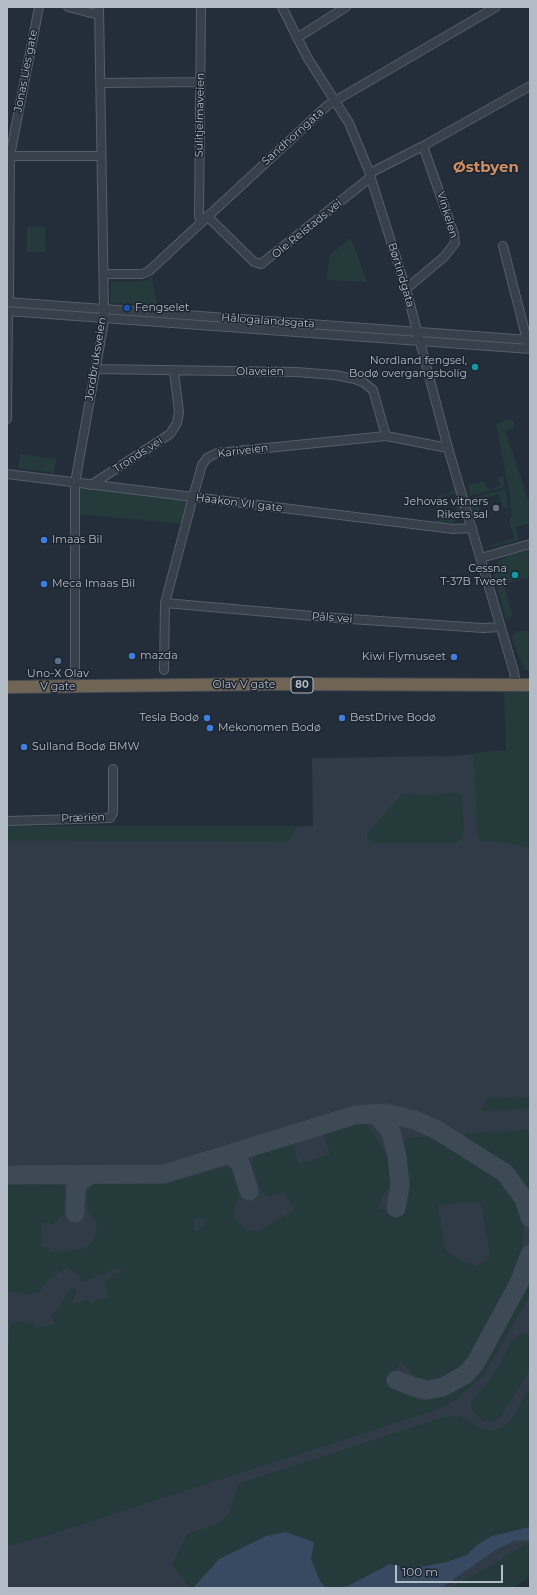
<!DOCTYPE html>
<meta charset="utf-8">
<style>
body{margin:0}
#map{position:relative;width:537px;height:1595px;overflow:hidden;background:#232e3a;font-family:Montserrat,sans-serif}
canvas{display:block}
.frame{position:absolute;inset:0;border:8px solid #b2bbc6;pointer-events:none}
.scale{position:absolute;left:395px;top:1565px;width:108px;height:18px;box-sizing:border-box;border:2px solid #b2bbc6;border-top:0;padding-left:5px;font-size:12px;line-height:14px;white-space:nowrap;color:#b2bbc6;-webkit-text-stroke:3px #1c252f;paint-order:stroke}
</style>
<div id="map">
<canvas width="537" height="1595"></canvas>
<div class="frame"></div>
<div class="scale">100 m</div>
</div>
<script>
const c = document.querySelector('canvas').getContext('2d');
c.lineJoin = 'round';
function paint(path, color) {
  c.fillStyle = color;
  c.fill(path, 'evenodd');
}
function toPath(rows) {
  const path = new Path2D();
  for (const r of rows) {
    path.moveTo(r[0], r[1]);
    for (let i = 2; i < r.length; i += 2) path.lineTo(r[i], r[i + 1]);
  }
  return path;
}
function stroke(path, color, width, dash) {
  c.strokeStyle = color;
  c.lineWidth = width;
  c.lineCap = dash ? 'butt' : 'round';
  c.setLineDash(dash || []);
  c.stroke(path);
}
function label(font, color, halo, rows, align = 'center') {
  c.font = font + ' Montserrat,sans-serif';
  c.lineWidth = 3;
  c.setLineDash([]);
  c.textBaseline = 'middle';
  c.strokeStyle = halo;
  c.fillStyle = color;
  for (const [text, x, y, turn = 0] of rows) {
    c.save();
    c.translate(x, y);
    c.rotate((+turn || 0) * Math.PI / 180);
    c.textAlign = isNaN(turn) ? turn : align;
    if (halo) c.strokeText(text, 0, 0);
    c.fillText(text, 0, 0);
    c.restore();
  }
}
paint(toPath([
 [530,749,530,1577,506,1588,327,1588,286,1532,266,1536,213,1564,202,1580,193,1588,7,1588,7,834,100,834,313,826,312,758,453,756]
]), '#313b47');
paint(toPath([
 [27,227,45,227,46,252,27,252],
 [351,238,367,282,326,280,330,254],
 [152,277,153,286,158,307,110,303,111,282,145,281],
 [510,419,514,422,514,428,505,431,530,505,530,523,516,527,519,540,493,547,484,547,514,539,509,520,512,516,509,491,496,424],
 [20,454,56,459,54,473,18,468],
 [504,476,505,487,470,496,468,485,484,481,487,489,493,489,500,485,498,477],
 [75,483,193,497,186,524,75,514],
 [455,483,458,493,442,496,440,503,443,517,452,516,451,512,457,510,456,505,461,504,463,510,461,517,453,523,435,523,436,520,439,520,437,507,435,501,429,501,428,497,432,496,433,499,437,498,437,496,454,491,453,484],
 [506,489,508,508,503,508,499,494,478,500,480,510,474,512,474,517,469,499],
 [530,550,530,577,504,584,513,616,506,619,494,575,495,565,498,561,510,555],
 [517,631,530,631,530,672,524,669,512,638,513,634],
 [504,690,530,691,530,850,523,846,511,843,480,841,477,835,474,753,506,750],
 [454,792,460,794,462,797,464,831,462,837,457,843,374,843,367,839,367,834,402,794,440,795],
 [7,826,293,826,295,832,288,842,7,841],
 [530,1097,530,1109,481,1111,487,1098],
 [356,1123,365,1124,373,1132,389,1159,391,1175,389,1187,381,1198,379,1208,400,1217,407,1205,410,1189,410,1175,404,1161,403,1149,405,1140,411,1138,433,1135,495,1174,507,1186,515,1196,521,1211,523,1224,523,1252,517,1269,476,1350,467,1363,456,1372,433,1381,421,1381,401,1362,387,1384,421,1401,457,1391,469,1381,482,1366,530,1275,530,1296,483,1376,456,1400,439,1409,45,1536,7,1546,7,1357,11,1324,21,1322,35,1324,36,1328,54,1324,52,1314,57,1310,70,1289,74,1289,76,1293,71,1305,87,1300,91,1304,98,1298,99,1300,108,1298,105,1285,112,1275,123,1270,118,1268,82,1282,79,1276,67,1267,48,1280,39,1292,29,1294,7,1291,7,1183,54,1183,61,1185,65,1188,64,1214,53,1224,42,1223,41,1247,49,1248,51,1252,80,1250,89,1245,94,1238,97,1224,88,1211,87,1192,90,1186,96,1183,159,1184,176,1181,225,1167,230,1168,233,1171,239,1189,239,1198,234,1208,236,1220,247,1230,259,1231,294,1210,284,1191,270,1197,261,1192,252,1165,253,1159,257,1153,291,1142,299,1164,330,1154,324,1136,326,1130],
 [464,1202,481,1203,490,1257,477,1266,462,1261,445,1249,438,1206],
 [204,1218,205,1227,199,1227,199,1231,194,1231,194,1219],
 [530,1130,530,1194,516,1174,505,1163,462,1137,467,1133],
 [525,1333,530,1336,530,1370,501,1417,491,1422,484,1421,474,1413,471,1408,472,1401,489,1381,515,1337,520,1334],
 [530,1388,530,1527,492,1536,477,1545,467,1555,447,1562,408,1569,390,1564,348,1586,336,1588,327,1588,321,1583,310,1559,286,1532,266,1536,213,1564,202,1580,193,1588,190,1588,172,1564,187,1534,219,1523,228,1515,233,1504,238,1484,444,1417,460,1416,480,1428,490,1431,501,1428,509,1423],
 [530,1541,530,1576,523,1582,512,1588,450,1588,494,1564]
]), '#253a3b');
paint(toPath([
 [530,1527,530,1540,515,1541,497,1549,441,1588,336,1588,348,1586,390,1564,408,1569,447,1562,467,1555,477,1545,492,1536],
 [286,1532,314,1542,311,1559,321,1583,327,1588,193,1588,219,1559,266,1536]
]), '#374a61');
stroke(toPath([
 [375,1113,391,1132,397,1156,400,1185,396,1208],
 [228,1155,234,1157,240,1163,249,1191],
 [7,1175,164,1174,355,1115,385,1113,415,1120,437,1130,505,1173,524,1199,530,1218],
 [75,1213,76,1188,78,1183,90,1175],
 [396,1380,411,1386,427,1390,443,1387,465,1375,475,1364,519,1283,530,1254]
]), '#3e4956', 19);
const minor = toPath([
 [68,7,99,15],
 [201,7,199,216,201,222],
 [282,7,307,57,349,123,368,169,406,289,448,448,514,672,516,685],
 [297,38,346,7],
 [101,83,200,82],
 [7,156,101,156],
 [370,173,423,146,530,86],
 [207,216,254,262,261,264,371,177],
 [503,246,528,344],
 [104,274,142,274,149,271,328,105,496,7],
 [406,289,444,257,455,243,454,234,423,146],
 [7,302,530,340],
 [9,302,10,156,39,7],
 [7,311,530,349],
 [95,369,296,372,335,375,355,379,363,382,373,390,386,436],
 [7,419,8,311],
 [7,474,453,529,472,528],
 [91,485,170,434,177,423,179,412,174,371],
 [481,558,530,544],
 [165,603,336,618,483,628,500,627],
 [164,670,165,603,193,497,202,465,207,458,217,453,386,436,448,448],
 [75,686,75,483,103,327,104,309,99,7],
 [7,821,110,818,113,813,113,769]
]);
const highway = toPath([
 [7,687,272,684,530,685]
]);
stroke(minor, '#555e68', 10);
stroke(highway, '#424b55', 14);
stroke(minor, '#37404b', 8);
stroke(highway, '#706454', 12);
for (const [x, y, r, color] of [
 [127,308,4,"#1a4fb4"],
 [475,367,4,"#0f9aa8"],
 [496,508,4,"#6b7280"],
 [44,540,4,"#3f7fe0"],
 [515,575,4,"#0f9aa8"],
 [44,584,4,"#3f7fe0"],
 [132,656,4,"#3f7fe0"],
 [454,657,4,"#3f7fe0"],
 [58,661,4,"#5c6f8a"],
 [207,718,4,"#3f7fe0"],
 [342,718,4,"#3f7fe0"],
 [210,728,4,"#3f7fe0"],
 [24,747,4,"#3f7fe0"]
]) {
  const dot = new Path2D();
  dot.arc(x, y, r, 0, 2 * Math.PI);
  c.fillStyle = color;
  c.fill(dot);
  stroke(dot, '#1c252f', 1.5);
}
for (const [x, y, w] of [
 [302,685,22]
]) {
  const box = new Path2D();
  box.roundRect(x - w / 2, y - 8, w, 16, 3);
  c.fillStyle = '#1c252f';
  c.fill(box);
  stroke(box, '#b2bbc6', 1);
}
label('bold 10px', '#b2bbc6', null, [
 ["80",302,685]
]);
label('11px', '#b2bbc6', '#1c252f', [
 ["Jonas Lies gate",26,71,-79],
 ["Sulitjelmaveien",200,115,-89],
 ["Sandhorngata",293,137,-42],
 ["Vinkelen",447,215,73],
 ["Ole Reistads vei",307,229,-39],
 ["Børtindgata",401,275,73],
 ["Hålogalandsgata",268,321,4],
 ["Jordbruksveien",96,359,-81],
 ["Olaveien",260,372],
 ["Kariveien",243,451,-7],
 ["Tronds vei",138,455,-33],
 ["Haakon VII gate",239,503,7],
 ["Påls vei",332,618,4],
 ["Olav V gate",244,685],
 ["Prærien",83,818,-2]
]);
label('11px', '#b2bbc6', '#1c252f', [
 ["Fengselet",135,308],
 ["Nordland fengsel,",467,361,"right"],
 ["Bodø overgangsbolig",467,374,"right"],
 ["Jehovas vitners",488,502,"right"],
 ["Rikets sal",488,515,"right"],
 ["Imaas Bil",52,540],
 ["Cessna",507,569,"right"],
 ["T-37B Tweet",507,582,"right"],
 ["Meca Imaas Bil",52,584],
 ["mazda",140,656],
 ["Kiwi Flymuseet",446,657,"right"],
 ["Uno-X Olav",58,674,"center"],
 ["V gate",58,687,"center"],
 ["Tesla Bodø",199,718,"right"],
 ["BestDrive Bodø",350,718],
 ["Mekonomen Bodø",218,728],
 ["Sulland Bodø BMW",32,747]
], 'left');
label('bold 15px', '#d18e62', '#1c252f', [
 ["Østbyen",486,168]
]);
</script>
